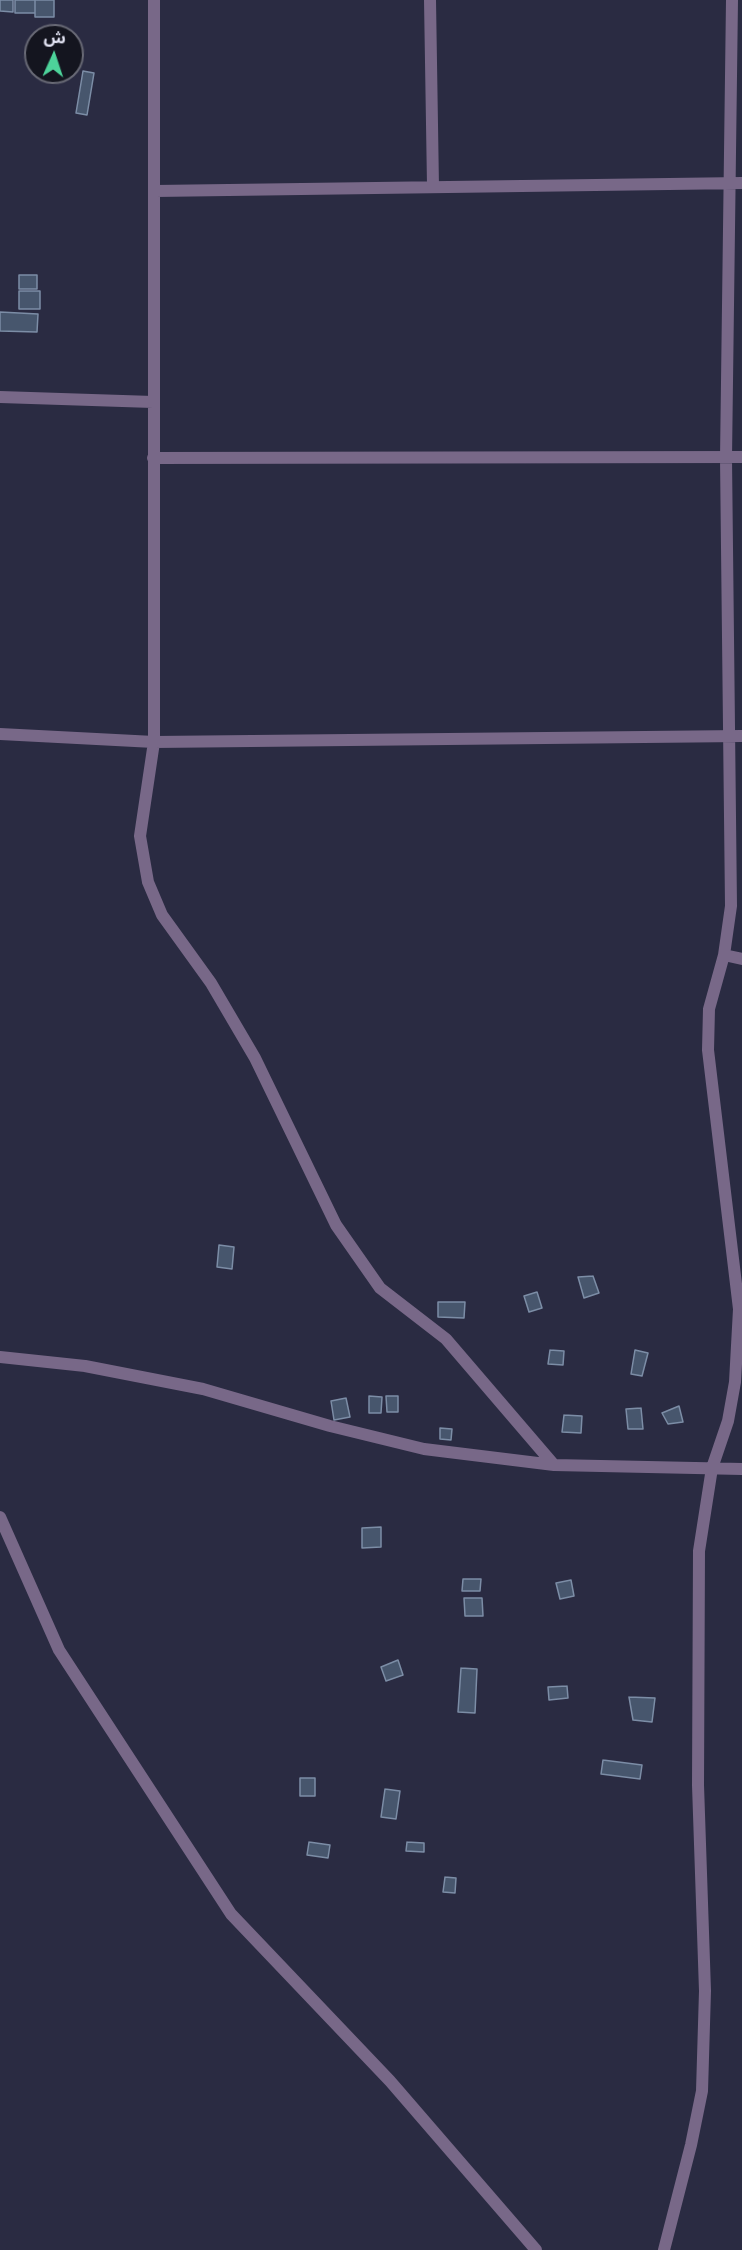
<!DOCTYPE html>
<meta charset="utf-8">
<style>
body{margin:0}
#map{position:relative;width:742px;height:2250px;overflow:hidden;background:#2a2b42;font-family:Montserrat,"Noto Sans Arabic",sans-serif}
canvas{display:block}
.north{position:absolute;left:24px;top:24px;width:60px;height:60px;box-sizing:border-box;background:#14151f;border:2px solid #686975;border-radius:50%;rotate:3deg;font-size:16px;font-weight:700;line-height:24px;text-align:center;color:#e5e6f6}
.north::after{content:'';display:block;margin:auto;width:21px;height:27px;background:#4dd39a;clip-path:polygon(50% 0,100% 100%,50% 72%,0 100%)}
</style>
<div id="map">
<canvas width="742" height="2250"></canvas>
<div class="north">ش</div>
</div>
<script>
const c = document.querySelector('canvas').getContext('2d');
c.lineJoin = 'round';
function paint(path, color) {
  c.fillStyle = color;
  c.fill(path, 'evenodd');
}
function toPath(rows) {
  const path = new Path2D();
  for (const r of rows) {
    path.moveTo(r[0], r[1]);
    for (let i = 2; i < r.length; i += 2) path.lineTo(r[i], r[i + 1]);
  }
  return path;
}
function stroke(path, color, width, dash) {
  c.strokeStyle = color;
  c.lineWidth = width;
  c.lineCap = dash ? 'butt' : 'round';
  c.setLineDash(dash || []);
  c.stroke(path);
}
const building = toPath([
 [0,0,13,0,13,12,0,11,0,0],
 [15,0,35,0,35,13,15,13,15,0],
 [35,0,54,0,54,17,35,17,35,0],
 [83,71,94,73,87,115,76,113,83,71],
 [19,275,37,275,37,289,19,289,19,275],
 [19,291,40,291,40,309,19,309,19,291],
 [0,312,38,314,37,332,0,331,0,312],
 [219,1245,234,1247,232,1269,217,1267,219,1245],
 [593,1276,599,1293,584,1298,578,1277,593,1276],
 [537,1292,542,1308,529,1312,524,1296,537,1292],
 [438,1302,465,1302,464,1318,438,1317,438,1302],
 [550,1350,564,1351,563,1365,548,1364,550,1350],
 [635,1350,648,1353,642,1376,631,1374,635,1350],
 [369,1396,382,1397,381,1413,369,1413,369,1396],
 [386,1396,398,1396,398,1412,387,1412,386,1396],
 [346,1398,350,1417,334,1420,331,1401,346,1398],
 [679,1406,683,1422,668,1424,662,1413,679,1406],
 [641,1408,643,1429,628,1429,626,1409,641,1408],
 [564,1415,582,1416,581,1433,562,1432,564,1415],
 [440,1428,452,1429,451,1440,440,1439,440,1428],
 [381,1527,381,1547,362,1548,362,1528,381,1527],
 [463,1579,481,1579,480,1591,462,1591,463,1579],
 [571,1580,574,1596,560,1599,556,1583,571,1580],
 [464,1598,482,1598,483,1616,465,1616,464,1598],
 [398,1660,403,1675,386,1681,381,1667,398,1660],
 [461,1668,477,1669,475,1713,458,1712,461,1668],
 [567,1686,568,1698,549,1700,548,1687,567,1686],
 [629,1697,655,1698,652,1722,633,1720,629,1697],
 [603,1760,642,1765,640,1779,601,1774,603,1760],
 [300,1778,315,1778,315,1796,300,1796,300,1778],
 [385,1789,400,1791,396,1819,381,1817,385,1789],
 [309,1842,330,1845,328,1858,307,1855,309,1842],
 [407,1842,424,1843,424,1852,406,1851,407,1842],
 [445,1877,456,1878,455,1893,443,1892,445,1877]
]);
paint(building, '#47566d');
stroke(building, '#7c8da6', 1.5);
stroke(toPath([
 [154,0,154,742,140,836,148,882,162,915,211,983,255,1058,336,1225,380,1288,446,1339,554,1465],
 [430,0,433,186],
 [155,191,742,183],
 [0,397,153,402],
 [153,458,742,457],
 [0,734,154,742,742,736],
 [724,955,742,959],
 [0,1357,85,1366,203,1389,330,1426,424,1449,554,1465,742,1469],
 [0,1517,59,1650,231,1914,390,2081,536,2250],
 [664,2250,691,2145,702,2091,705,1991,698,1785,699,1551,712,1468,728,1421,735,1382,739,1309,708,1050,709,1009,724,955,731,906,726,458,732,0]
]), '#786888', 12);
</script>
